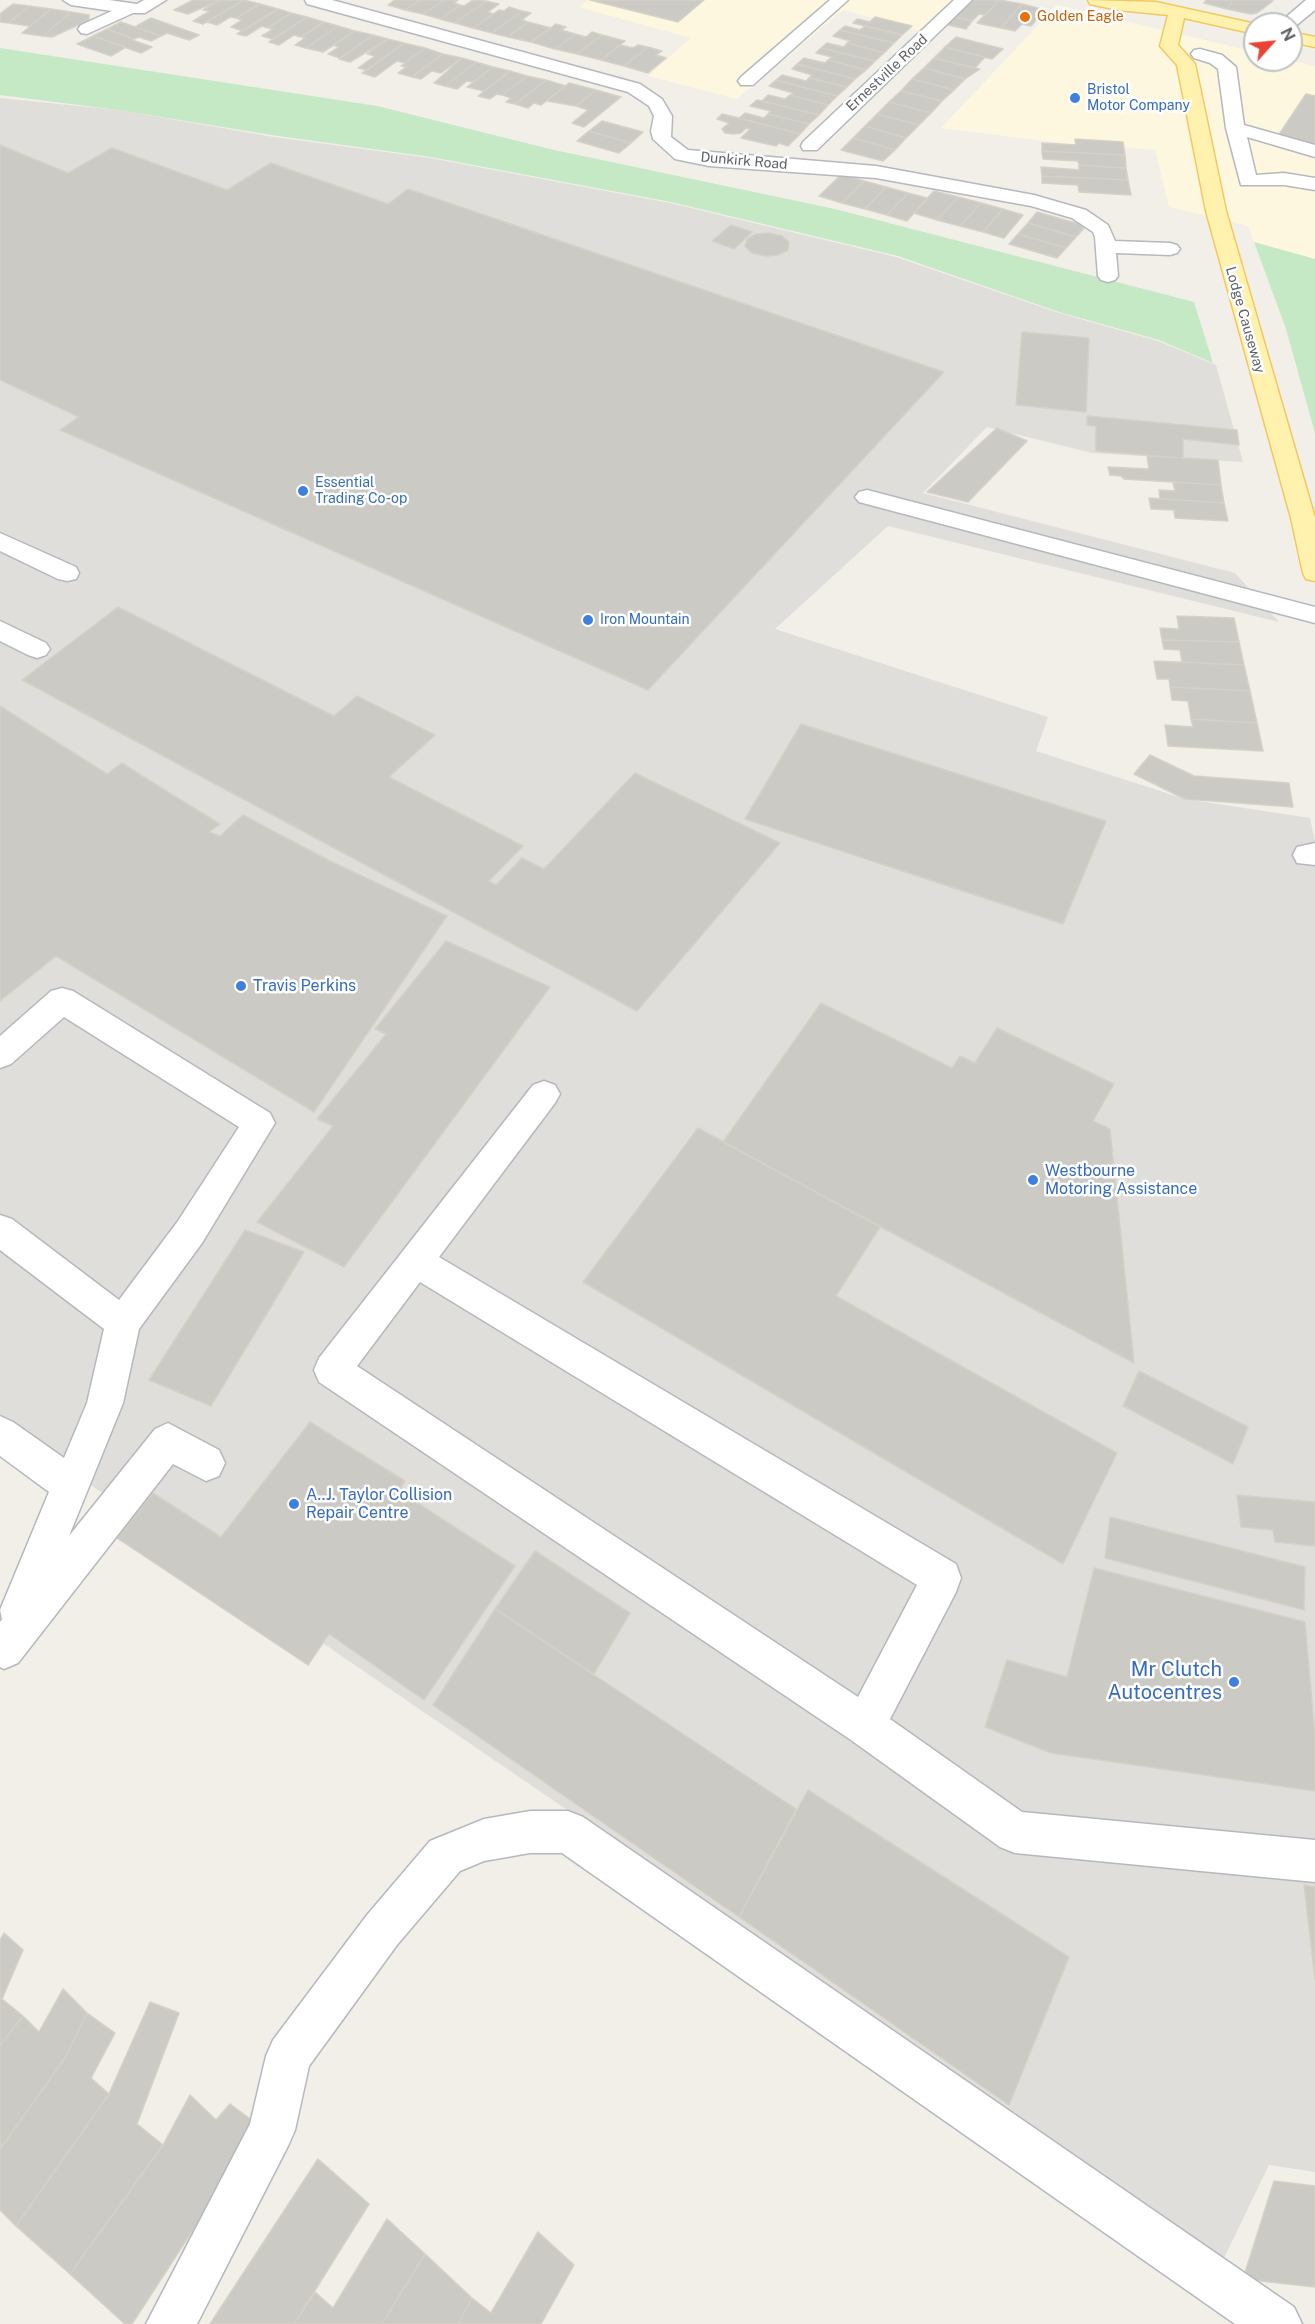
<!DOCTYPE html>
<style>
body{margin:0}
#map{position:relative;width:1315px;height:2324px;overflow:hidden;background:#f1efe8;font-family:"Public Sans",sans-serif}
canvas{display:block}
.north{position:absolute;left:1243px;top:12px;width:60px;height:60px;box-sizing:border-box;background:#fff;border:2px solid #bfc1c3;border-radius:50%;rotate:63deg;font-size:16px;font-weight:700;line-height:24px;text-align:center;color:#5f6368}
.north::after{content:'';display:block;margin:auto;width:21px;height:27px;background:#ea4335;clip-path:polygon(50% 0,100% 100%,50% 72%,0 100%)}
</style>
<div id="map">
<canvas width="1315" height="2324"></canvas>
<div class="north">N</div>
</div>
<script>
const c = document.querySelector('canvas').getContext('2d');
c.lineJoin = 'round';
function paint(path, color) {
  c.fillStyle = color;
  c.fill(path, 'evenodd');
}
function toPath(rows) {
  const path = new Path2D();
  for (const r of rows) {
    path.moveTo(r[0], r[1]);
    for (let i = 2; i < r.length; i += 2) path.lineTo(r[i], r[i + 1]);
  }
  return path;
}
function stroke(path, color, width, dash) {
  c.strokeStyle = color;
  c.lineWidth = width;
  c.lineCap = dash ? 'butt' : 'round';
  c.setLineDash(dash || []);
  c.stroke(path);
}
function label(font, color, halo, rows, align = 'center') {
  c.font = font + ' "Public Sans",sans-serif';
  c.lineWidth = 5;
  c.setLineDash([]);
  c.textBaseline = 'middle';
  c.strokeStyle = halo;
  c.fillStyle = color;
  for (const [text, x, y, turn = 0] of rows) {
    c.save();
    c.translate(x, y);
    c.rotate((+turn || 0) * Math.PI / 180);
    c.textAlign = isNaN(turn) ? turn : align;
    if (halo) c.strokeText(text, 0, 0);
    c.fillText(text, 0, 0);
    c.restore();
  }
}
paint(toPath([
 [588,0,966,0,927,33,843,10,737,99,648,76,691,38,579,7],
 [1057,5,1255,52,1255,60,1290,60,1315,66,1315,339,1286,329,1248,226,1169,207,1155,150,1062,143,941,128]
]), '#fef7e0');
paint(toPath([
 [0,98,118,110,274,137,430,158,670,203,896,257,1056,312,1158,341,1216,365,1243,462,1092,453,987,427,923,493,1235,573,1279,622,888,526,775,629,1048,717,1036,751,1185,799,1310,818,1315,842,1315,2172,1269,2165,1224,2258,0,1423]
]), '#e0deda');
paint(toPath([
 [0,48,377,106,554,150,835,209,1194,302,1213,363,1159,340,1059,312,898,256,671,202,431,157,278,136,118,110,0,95],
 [1254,242,1315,259,1315,433,1286,329]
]), '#c5e8c5');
const building = toPath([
 [193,0,220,0,188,14,174,10,193,0],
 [220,0,244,0,203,24,193,21,210,11,203,10,220,0],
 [244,0,260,4,236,18,230,17,217,25,207,22,244,0],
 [395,0,420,0,405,10,388,5,395,0],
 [420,0,444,0,423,14,405,10,420,0],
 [444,0,458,0,454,3,460,5,440,19,423,14,444,0],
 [473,0,486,1,455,23,440,19,460,5,464,6,473,0],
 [590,0,704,0,678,22,590,0],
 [971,0,999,0,985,15,979,14,972,21,955,17,971,0],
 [999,0,1022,4,1001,28,977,23,999,0],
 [1206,0,1233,0,1227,9,1204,3,1206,0],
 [1233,0,1269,0,1273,1,1257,13,1251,14,1227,9,1233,0],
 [486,1,499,4,488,12,493,14,473,28,455,23,486,1],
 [13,4,29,6,9,23,0,22,0,14,13,4],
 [260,4,278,9,243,31,231,27,242,20,236,18,260,4],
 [1022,4,1045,10,1031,26,1022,24,1015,31,1001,28,1022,4],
 [29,6,51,9,30,26,9,23,29,6],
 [509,7,522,11,492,33,473,28,499,10,504,11,509,7],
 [51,9,71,12,43,36,22,33,51,9],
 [278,9,291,13,268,28,262,26,246,36,237,34,278,9],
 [522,11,531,13,522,20,528,22,508,37,492,33,522,11],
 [71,12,89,15,89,20,52,37,43,36,71,12],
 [291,13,307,17,273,39,262,36,273,29,268,28,291,13],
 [307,17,324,22,301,37,294,35,279,45,269,42,307,17],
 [875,17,912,26,902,35,853,23,857,19,870,22,875,17],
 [955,17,972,21,966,29,948,25,955,17],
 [151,18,199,35,189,40,167,33,161,36,135,27,151,18],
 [121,22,135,27,161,36,151,41,139,37,134,39,107,29,121,22],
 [324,22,338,26,306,48,295,45,305,38,301,37,324,22],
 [528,22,551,28,531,42,508,37,528,22],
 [556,24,566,27,561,30,575,34,555,49,531,42,556,24],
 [338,26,355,31,323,52,306,48,338,26],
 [845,26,860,30,865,26,902,35,894,43,840,30,845,26],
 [107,29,134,39,132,40,152,47,141,53,93,36,107,29],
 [840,30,894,43,884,53,847,43,850,41,833,36,840,30],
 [355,31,373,35,340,58,328,54,339,47,333,45,355,31],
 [592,32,602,35,577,54,555,49,575,34,586,37,592,32],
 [373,35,388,39,350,62,339,59,373,35],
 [602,35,625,41,601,60,577,54,602,35],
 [93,36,126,47,111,56,77,44,93,36],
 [956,37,1003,49,992,59,945,47,956,37],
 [388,39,404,43,367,70,358,68,375,56,367,54,388,39],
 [404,43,425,48,405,63,397,61,375,77,362,73,404,43],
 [827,43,844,47,847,43,884,53,875,61,821,48,827,43],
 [620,45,633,48,638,45,648,47,624,66,601,60,620,45],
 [648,47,662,51,656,55,666,58,648,73,624,66,648,47],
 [945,47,985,57,975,68,934,58,945,47],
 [425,48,443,54,412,77,398,73,406,67,401,66,425,48],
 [821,48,875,61,866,70,828,60,832,57,816,53,821,48],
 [443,54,462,58,441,73,432,71,421,79,412,77,443,54],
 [462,58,476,62,445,86,434,83,462,58],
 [804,58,825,63,828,60,866,70,855,79,797,64,804,58],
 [934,58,975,68,980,69,965,79,924,68,934,58],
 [476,62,493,67,473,82,467,81,457,89,445,86,476,62],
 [797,64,855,79,847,87,809,78,812,75,792,69,797,64],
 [493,67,510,71,484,91,467,87,493,67],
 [924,68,965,79,954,90,912,79,924,68],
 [510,71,527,76,502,95,497,94,490,99,478,96,510,71],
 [782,75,806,81,809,78,847,87,837,96,776,80,782,75],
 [527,76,546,80,515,104,506,102,511,98,502,95,527,76],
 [912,79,954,90,942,101,901,91,912,79],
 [546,80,566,86,541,105,534,103,528,108,515,104,546,80],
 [776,80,837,96,828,105,790,95,793,93,769,86,776,80],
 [569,83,596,90,576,106,547,101,569,83],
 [596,90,621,97,584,127,572,123,588,110,576,106,596,90],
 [901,91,942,101,931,113,889,102,901,91],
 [1306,94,1315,96,1315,145,1278,136,1306,94],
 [768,95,785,99,790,95,828,105,819,115,762,101,768,95],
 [757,100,762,101,819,115,809,124,768,114,771,111,750,106,757,100],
 [889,102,931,113,919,125,877,114,889,102],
 [745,113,764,118,768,114,809,124,800,134,739,118,745,113],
 [722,114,739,118,800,134,788,146,779,143,776,146,741,138,750,129,746,128,741,133,733,134,725,133,722,129,729,123,717,119,722,114],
 [877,114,919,125,906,138,865,126,877,114],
 [602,121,643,132,631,143,589,131,602,121],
 [865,126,906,138,895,150,853,138,865,126],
 [589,131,631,143,619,153,577,141,589,131],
 [853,138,895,150,883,161,841,150,853,138],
 [1075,139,1123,142,1125,155,1042,151,1042,143,1076,145,1075,139],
 [0,145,68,173,112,148,227,190,271,163,388,204,408,189,944,372,648,690,60,430,79,417,0,380,0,145],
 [1042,151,1125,155,1126,168,1079,165,1078,161,1043,159,1042,151],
 [1079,165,1126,168,1128,180,1042,176,1041,167,1079,170,1079,165],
 [842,174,864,181,842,203,819,196,842,174],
 [1042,176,1128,180,1131,195,1079,192,1078,185,1042,183,1042,176],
 [864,181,886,187,865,209,842,203,864,181],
 [886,187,908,193,887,215,865,209,886,187],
 [934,191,958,197,937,220,914,213,934,191],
 [908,193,927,198,907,221,887,215,908,193],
 [958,197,981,203,960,226,937,220,958,197],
 [981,203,1003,209,983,232,960,226,981,203],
 [1003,209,1023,215,1004,238,983,232,1003,209],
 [1037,212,1086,226,1076,237,1028,223,1037,212],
 [1028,223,1076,237,1066,248,1018,234,1028,223],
 [731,225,752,232,734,249,712,241,731,225],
 [769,233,782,236,789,242,788,250,778,255,765,256,752,253,745,246,747,239,756,234,769,233],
 [1018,234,1066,248,1057,258,1009,244,1018,234],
 [1022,332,1089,338,1086,412,1016,405,1022,332],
 [1087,416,1237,430,1239,445,1183,439,1183,458,1096,451,1096,426,1087,425,1087,416],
 [997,428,1027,441,968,502,927,492,997,428],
 [1147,456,1218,460,1221,485,1124,479,1121,476,1110,475,1108,467,1149,469,1147,456],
 [1173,482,1221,485,1224,503,1160,499,1159,490,1175,491,1173,482],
 [1149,498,1224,503,1228,521,1175,518,1174,510,1151,509,1149,498],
 [118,607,334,716,357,696,435,735,389,777,523,846,489,881,496,885,522,858,544,869,635,773,780,843,637,1011,22,680,118,607],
 [1177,616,1234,618,1239,642,1162,640,1160,628,1179,629,1177,616],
 [1162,640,1239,642,1244,665,1182,662,1180,650,1164,649,1162,640],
 [1154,661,1244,665,1250,691,1170,687,1169,679,1157,679,1154,661],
 [1170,687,1250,691,1257,723,1191,719,1188,701,1172,700,1170,687],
 [0,706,107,774,122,763,147,779,220,824,209,832,220,836,243,815,330,861,447,916,314,1112,56,956,0,1001,0,706],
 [1191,719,1257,723,1263,751,1168,746,1165,725,1193,727,1191,719],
 [801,724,1106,821,1063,924,745,819,801,724],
 [1150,755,1194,776,1289,783,1293,807,1185,799,1134,774,1150,755],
 [446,941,550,987,344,1267,257,1222,333,1126,317,1119,386,1034,375,1029,446,941],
 [821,1003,952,1068,960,1056,975,1063,997,1028,1114,1084,1093,1121,1110,1129,1134,1363,723,1142,821,1003],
 [698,1128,880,1227,836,1296,1117,1453,1063,1564,583,1282,698,1128],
 [245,1230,304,1252,211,1406,149,1380,245,1230],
 [1139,1371,1248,1427,1233,1464,1123,1406,1139,1371],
 [310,1422,405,1481,399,1491,515,1566,424,1700,329,1634,308,1665,117,1538,153,1493,221,1537,310,1422],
 [1237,1495,1315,1502,1315,1546,1275,1542,1273,1530,1241,1527,1237,1495],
 [1110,1517,1305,1567,1304,1610,1105,1558,1110,1517],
 [535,1551,630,1613,594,1674,495,1609,535,1551],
 [1094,1568,1305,1622,1315,1736,1315,1791,1051,1753,985,1727,1007,1660,1067,1677,1094,1568],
 [495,1609,796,1809,739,1917,433,1705,495,1609],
 [808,1790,1069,1957,1009,2105,739,1917,808,1790],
 [1304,1885,1315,1887,1315,1979,1304,1885],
 [4,1933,23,1950,2,1999,23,2016,0,2046,0,1940,4,1933],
 [63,1989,87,2013,65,2058,0,2149,0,2046,23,2016,39,2032,63,1989],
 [150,2002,179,2013,137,2124,163,2145,70,2274,16,2226,109,2094,150,2002],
 [87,2013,115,2033,91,2078,109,2094,16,2226,0,2210,0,2149,65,2058,87,2013],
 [190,2095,216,2120,230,2104,257,2124,245,2150,132,2324,125,2324,70,2274,163,2145,190,2095],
 [318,2159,369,2204,294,2324,210,2324,318,2159],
 [1274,2181,1315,2186,1315,2287,1243,2279,1274,2181],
 [387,2219,425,2254,382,2324,294,2324,315,2292,333,2308,387,2219],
 [538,2232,574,2265,541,2324,458,2324,472,2298,491,2313,538,2232],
 [425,2254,472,2298,458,2324,382,2324,425,2254]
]);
paint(building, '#cccac5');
stroke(building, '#d6d1c6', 1.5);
const minor = toPath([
 [63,0,109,0,137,4,144,0,166,0,145,13,133,13,87,34,81,33,78,29,81,25,112,11,71,5,63,0],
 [305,0,332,0,640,84,662,99,672,116,671,137,688,150,876,166,1034,195,1086,210,1108,225,1115,241,1170,243,1177,245,1180,249,1177,253,1170,255,1116,253,1118,276,1115,280,1108,282,1101,280,1098,276,1095,237,1093,232,1072,218,1031,206,876,178,709,166,675,159,653,139,651,131,654,116,649,106,628,92,307,4,305,0],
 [830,0,848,0,753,85,741,85,738,81,741,77,830,0],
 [954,0,972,0,817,150,803,150,801,146,803,142,954,0],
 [1306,0,1315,0,1315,10,1293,28,1291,24,1278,24,1306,0],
 [1200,49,1222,55,1236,67,1244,125,1315,145,1315,157,1247,137,1256,175,1284,173,1315,178,1315,190,1284,185,1241,185,1226,128,1218,69,1210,63,1194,58,1191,54,1194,50,1200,49],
 [867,490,1315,607,1315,623,859,502,855,497,859,492,867,490],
 [0,533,76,567,79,573,76,579,67,581,58,579,0,551,0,533],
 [0,621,46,643,50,649,46,655,37,658,28,655,0,641,0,621],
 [1315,843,1315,865,1297,863,1293,855,1297,847,1315,843],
 [62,988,73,991,270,1113,275,1123,202,1243,139,1329,123,1403,69,1536,155,1429,168,1423,219,1450,225,1463,219,1476,206,1481,173,1464,18,1663,4,1669,0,1667,0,1622,2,1619,0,1610,49,1492,0,1456,0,1416,13,1422,64,1458,87,1403,104,1329,0,1250,0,1215,12,1219,119,1300,178,1221,239,1127,64,1017,11,1064,0,1068,0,1036,51,991,62,988],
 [544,1081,555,1085,560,1094,555,1103,439,1257,956,1564,961,1578,956,1592,890,1719,1022,1812,1315,1840,1315,1882,1015,1853,1000,1847,851,1740,319,1382,314,1370,319,1358,533,1085,544,1081],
 [420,1282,917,1585,858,1697,357,1366,420,1282],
 [530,1811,568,1811,583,1817,1294,2307,1302,2324,1235,2324,562,1853,530,1853,484,1861,460,1871,397,1945,309,2066,295,2130,288,2146,197,2324,146,2324,250,2124,266,2056,273,2040,367,1915,430,1841,484,1819,530,1811]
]);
const major = toPath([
 [1088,0,1156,2,1256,24,1255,34,1184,18,1178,45,1195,64,1226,211,1315,518,1315,581,1306,579,1303,573,1291,518,1206,211,1177,65,1160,46,1168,15,1118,10,1090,4,1088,0],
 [1291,32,1315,37,1315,47,1291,42,1291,32]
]);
stroke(minor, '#b5b8bc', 3);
stroke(major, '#f2c960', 3);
paint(minor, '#fff');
paint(major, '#fff2af');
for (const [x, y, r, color] of [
 [1025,17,6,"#e8710a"],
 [1075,98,6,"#3f7fe0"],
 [303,491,6,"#3f7fe0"],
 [588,620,6,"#3f7fe0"],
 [241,986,6,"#3f7fe0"],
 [1033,1180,6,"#3f7fe0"],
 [294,1504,6,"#3f7fe0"],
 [1234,1682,6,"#3f7fe0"]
]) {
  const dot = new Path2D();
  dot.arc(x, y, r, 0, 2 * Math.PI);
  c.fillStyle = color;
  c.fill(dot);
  stroke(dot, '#fff', 2);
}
label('14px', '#c56008', '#fff', [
 ["Golden Eagle",1037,17]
], 'left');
label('14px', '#5f6368', '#fff', [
 ["Ernestville Road",887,73,-43],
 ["Dunkirk Road",744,161,5],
 ["Lodge Causeway",1245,320,74]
]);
label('14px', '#366cbe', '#fff', [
 ["Bristol",1087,90],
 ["Motor Company",1087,106],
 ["Essential",315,483],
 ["Trading Co-op",315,499],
 ["Iron Mountain",600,620]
], 'left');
label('16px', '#366cbe', '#fff', [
 ["Travis Perkins",253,986],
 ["Westbourne",1045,1171],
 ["Motoring Assistance",1045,1189],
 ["A..J. Taylor Collision",306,1495],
 ["Repair Centre",306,1513]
], 'left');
label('20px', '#366cbe', '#fff', [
 ["Mr Clutch",1222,1670],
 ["Autocentres",1222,1693]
], 'right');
</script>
